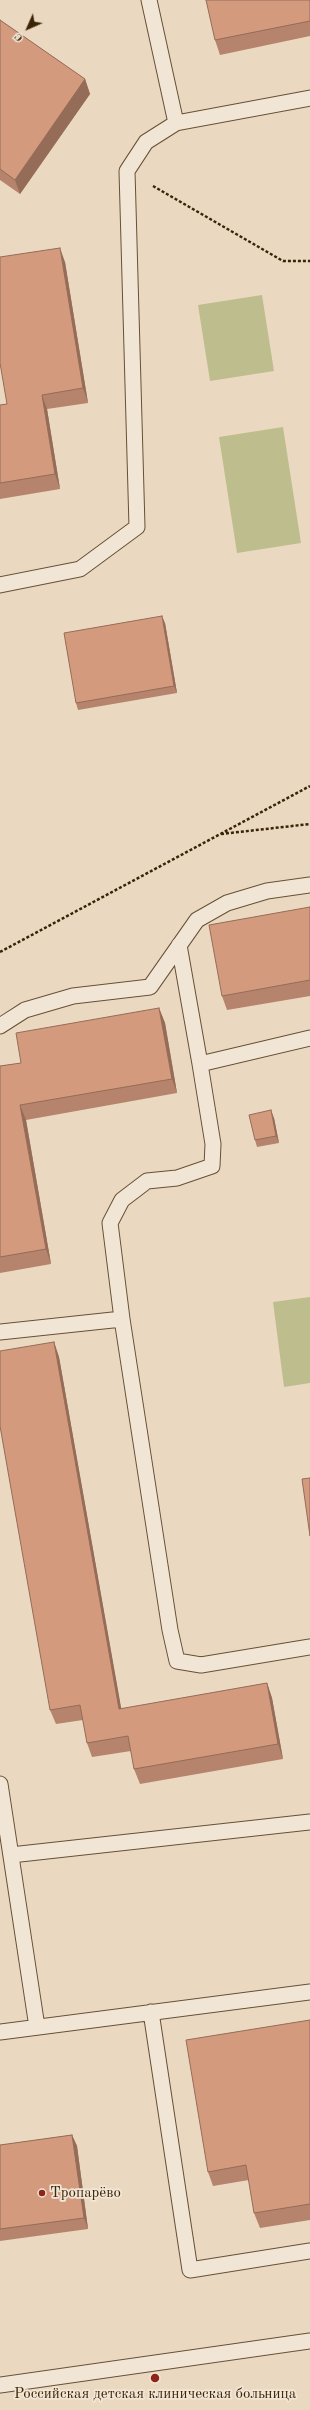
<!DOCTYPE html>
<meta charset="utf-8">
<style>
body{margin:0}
#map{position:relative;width:310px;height:2410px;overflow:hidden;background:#ead9c0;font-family:"Old Standard TT",serif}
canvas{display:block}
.north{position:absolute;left:8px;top:8px;width:40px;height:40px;-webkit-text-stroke:3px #f1e6d6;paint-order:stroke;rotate:225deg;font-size:11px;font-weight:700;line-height:16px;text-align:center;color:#3b2305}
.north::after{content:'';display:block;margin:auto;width:14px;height:18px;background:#3b2305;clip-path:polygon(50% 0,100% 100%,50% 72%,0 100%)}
</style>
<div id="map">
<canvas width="310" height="2410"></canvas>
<div class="north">С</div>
</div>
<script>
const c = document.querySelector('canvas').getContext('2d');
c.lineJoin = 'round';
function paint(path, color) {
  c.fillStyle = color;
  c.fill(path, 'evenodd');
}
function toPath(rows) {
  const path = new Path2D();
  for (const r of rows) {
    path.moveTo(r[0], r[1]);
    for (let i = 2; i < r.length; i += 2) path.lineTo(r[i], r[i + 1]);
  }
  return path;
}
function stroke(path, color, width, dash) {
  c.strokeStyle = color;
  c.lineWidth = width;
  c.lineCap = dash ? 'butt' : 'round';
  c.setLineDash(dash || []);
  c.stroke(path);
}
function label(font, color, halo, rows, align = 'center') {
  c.font = font + ' "Old Standard TT",serif';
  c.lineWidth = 3.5;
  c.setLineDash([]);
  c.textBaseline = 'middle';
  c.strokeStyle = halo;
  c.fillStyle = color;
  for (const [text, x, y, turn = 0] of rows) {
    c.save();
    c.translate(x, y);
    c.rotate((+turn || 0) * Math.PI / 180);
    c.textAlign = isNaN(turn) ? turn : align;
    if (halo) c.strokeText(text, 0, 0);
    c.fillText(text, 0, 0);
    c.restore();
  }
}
paint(toPath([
 [262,295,274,371,210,381,198,305],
 [283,427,301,543,237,553,219,437],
 [310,1297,310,1383,284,1387,273,1302]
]), '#bebd8d');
const service = toPath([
 [149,0,176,123],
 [0,585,80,569,137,527,127,171,146,142,176,123,310,98],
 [179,945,200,1064],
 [0,1026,25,1010,73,996,150,987,197,920,227,903,267,891,310,885],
 [122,1319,110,1223,122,1200,147,1181,177,1178,212,1166,213,1144,200,1064,310,1038],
 [0,1332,122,1319,170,1630,177,1661,201,1665,310,1647],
 [0,1784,37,2027],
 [11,1855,310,1822],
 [151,2012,190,2270,310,2251],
 [0,2032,310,1992],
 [0,2385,310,2341]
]);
stroke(service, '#675034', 17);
stroke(toPath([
 [153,186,283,261,310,261],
 [221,834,310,824],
 [0,952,310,786]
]), '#3b2305', 2.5, [3, 2]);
stroke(service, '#f1e6d6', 15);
paint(toPath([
 [310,0,310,36,220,55,215,40],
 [0,20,85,79,90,94,20,194,0,180],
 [65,262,88,403,47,409,60,489,0,499,0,405,7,404],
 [165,623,177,693,78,710,76,703],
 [310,907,310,996,227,1010,222,996],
 [159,1008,165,1023,177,1093,26,1120,51,1264,0,1273,0,1066,21,1063],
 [274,1118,279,1143,257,1147,255,1140],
 [54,1342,59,1357,121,1709,267,1683,272,1698,283,1759,140,1784,134,1769,131,1751,92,1757,87,1743,83,1720,56,1724,50,1710],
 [310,2020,310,2220,260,2228,254,2213,249,2180,213,2186,208,2172],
 [72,2135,77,2146,88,2229,0,2241,0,2145]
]), '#b6846c');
paint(toPath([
 [85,79,90,94,20,194,15,180],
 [60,248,65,262,88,403,83,388],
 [42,395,47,409,60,489,55,474],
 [162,616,165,623,177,693,174,686],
 [159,1008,165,1023,177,1093,172,1079],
 [20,1105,26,1120,51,1264,46,1249],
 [271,1110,274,1118,279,1143,276,1136],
 [54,1342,59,1357,124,1724,119,1709],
 [267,1683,272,1698,283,1759,278,1744],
 [72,2135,77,2146,88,2229,84,2218]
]), '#946c58');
const building = toPath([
 [206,0,310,0,310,21,215,40,206,0],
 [0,20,85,79,15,180,0,169,0,20],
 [60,248,83,388,42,395,55,474,0,483,0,405,7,404,0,363,0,257,60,248],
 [162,616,174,686,76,703,64,633,162,616],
 [310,907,310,980,222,996,209,925,310,907],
 [159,1008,172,1079,20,1105,46,1249,0,1257,0,1066,21,1063,16,1033,159,1008],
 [271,1110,276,1136,255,1140,249,1115,271,1110],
 [54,1342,119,1709,267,1683,278,1744,134,1769,128,1736,87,1743,80,1705,50,1710,0,1426,0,1351,54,1342],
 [310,1478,310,1536,302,1479,310,1478],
 [310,2020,310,2204,254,2213,246,2165,208,2172,186,2040,310,2020],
 [72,2135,84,2218,0,2229,0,2145,72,2135]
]);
paint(building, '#d49a7e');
stroke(building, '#946c58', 1);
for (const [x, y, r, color] of [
 [42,2193,4,"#8f2418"],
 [155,2378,5,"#8f2418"]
]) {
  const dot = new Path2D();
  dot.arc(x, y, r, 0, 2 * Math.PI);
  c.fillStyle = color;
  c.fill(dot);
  stroke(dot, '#f1e6d6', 1.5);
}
label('15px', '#3b2305', '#f1e6d6', [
 ["Тропарёво",50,2193],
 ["Российская детская клиническая больница",155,2394,"center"]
], 'left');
</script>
